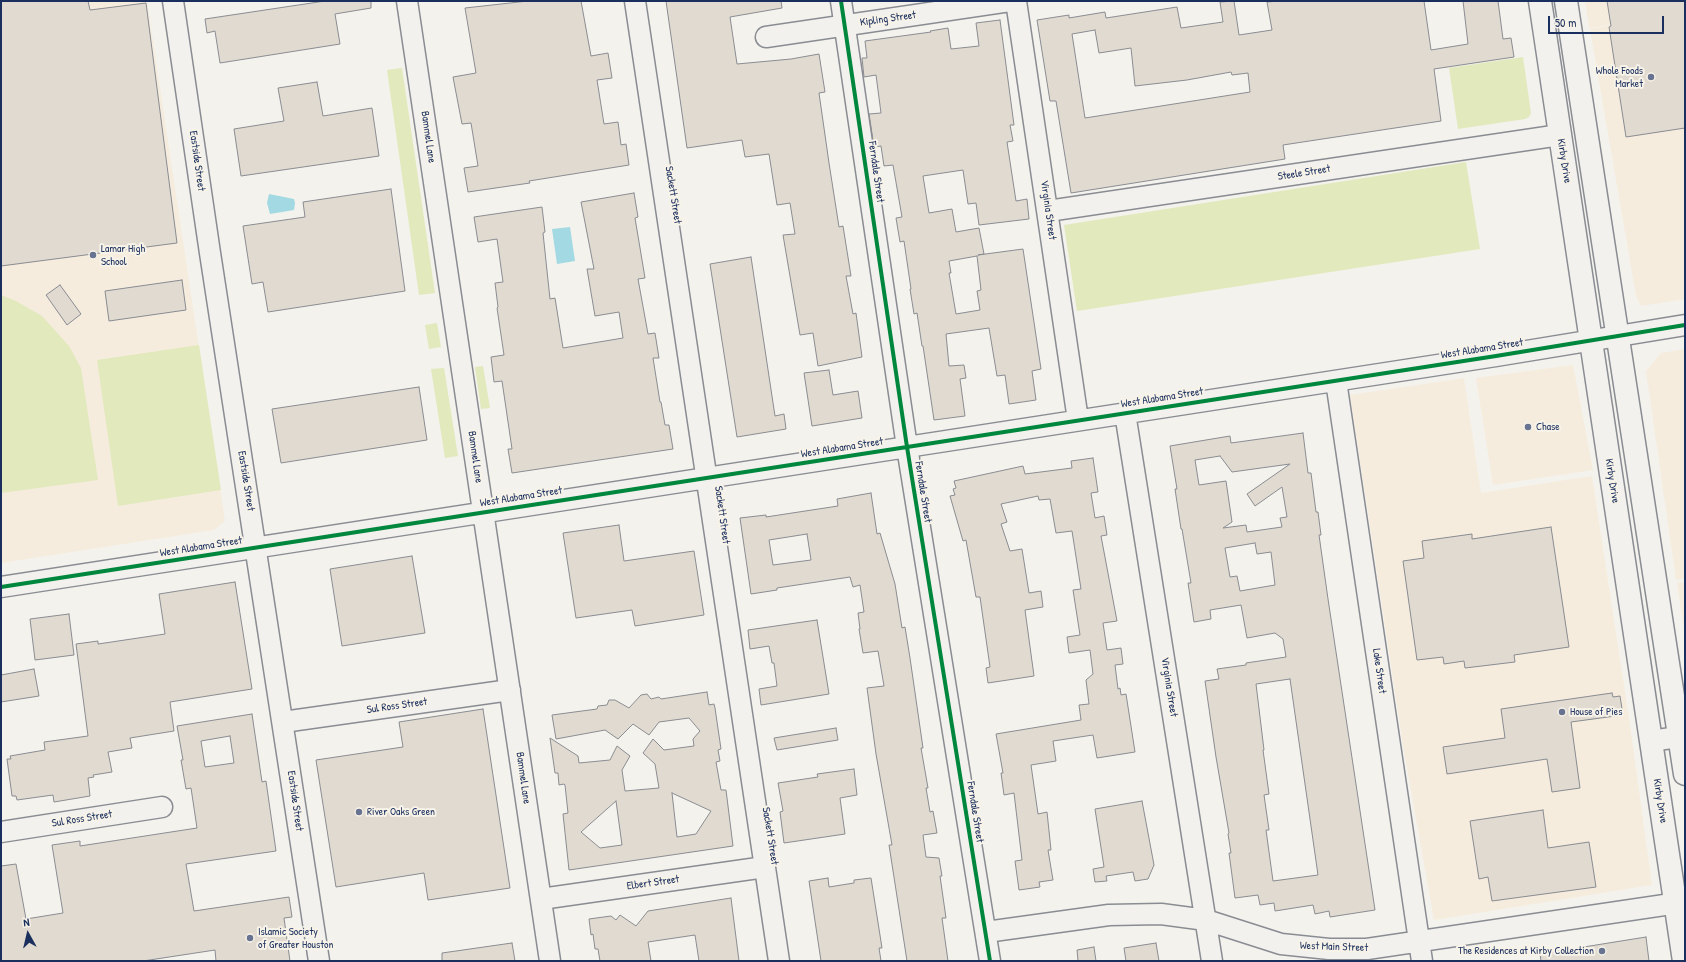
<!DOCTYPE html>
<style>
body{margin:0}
#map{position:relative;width:1686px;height:962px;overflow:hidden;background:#f4f2ec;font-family:"Patrick Hand",sans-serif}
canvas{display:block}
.frame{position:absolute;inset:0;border:2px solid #1b2f5e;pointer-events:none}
.north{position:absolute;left:8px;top:914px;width:40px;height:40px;-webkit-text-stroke:3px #f7f3e8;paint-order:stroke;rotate:352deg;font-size:11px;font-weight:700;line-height:16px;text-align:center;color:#1b2f5e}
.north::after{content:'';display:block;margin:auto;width:14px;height:18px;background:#1b2f5e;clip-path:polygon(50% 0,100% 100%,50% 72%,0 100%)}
.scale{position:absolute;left:1548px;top:16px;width:116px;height:18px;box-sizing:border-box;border:2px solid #1b2f5e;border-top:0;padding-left:5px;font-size:12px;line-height:14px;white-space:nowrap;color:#1b2f5e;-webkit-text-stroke:3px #f7f3e8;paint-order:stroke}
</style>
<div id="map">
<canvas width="1686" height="962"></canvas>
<div class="frame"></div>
<div class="north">N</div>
<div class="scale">50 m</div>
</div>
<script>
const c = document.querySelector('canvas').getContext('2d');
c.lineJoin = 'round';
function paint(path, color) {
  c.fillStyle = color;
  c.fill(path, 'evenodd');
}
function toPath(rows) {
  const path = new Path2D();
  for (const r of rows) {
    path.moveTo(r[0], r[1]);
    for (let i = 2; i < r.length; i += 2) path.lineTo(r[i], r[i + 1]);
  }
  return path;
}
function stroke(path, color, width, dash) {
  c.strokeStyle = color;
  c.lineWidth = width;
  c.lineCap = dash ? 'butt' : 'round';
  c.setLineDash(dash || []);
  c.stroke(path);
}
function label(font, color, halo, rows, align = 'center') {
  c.font = font + ' "Patrick Hand",sans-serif';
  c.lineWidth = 4;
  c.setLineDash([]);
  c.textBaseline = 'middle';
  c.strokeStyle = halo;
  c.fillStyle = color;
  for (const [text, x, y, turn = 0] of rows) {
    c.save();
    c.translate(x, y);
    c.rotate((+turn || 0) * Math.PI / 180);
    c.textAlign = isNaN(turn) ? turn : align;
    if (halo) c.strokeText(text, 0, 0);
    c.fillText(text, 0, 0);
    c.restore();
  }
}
paint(toPath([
 [1,1,147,1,225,521,214,530,1,563],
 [1585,1,1685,1,1685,299,1641,306,1636,296,1590,29,1622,23,1589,28],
 [1685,349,1685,579,1676,580,1646,371,1661,353],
 [1573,365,1593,470,1493,485,1476,378],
 [1464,378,1481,493,1592,476,1629,718,1652,885,1434,920,1404,751,1350,395],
 [1685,582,1685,636,1677,583]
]), '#f5ecde');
paint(toPath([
 [1523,57,1531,113,1529,117,1525,119,1458,129,1449,68],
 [402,68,435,293,419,295,387,70],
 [1466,162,1480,249,1077,311,1064,225],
 [1,295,16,301,42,316,69,346,81,368,98,480,1,493],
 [437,323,441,347,429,349,425,325],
 [199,345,221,490,118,506,97,360],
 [483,366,490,408,481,409,475,367],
 [444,368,458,456,445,458,431,369]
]), '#e2e9bc');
paint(toPath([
 [269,194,294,199,295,203,294,210,270,214,267,203],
 [570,227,575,261,557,264,552,229]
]), '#a2d9e2');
const building = toPath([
 [1,1,88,1,90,10,146,3,177,243,1,266,1,1],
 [325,1,371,1,371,8,335,14,340,44,220,63,215,31,207,33,205,19,325,1],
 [528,1,581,1,591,56,608,53,612,78,597,80,604,124,618,122,621,145,626,144,629,165,529,181,530,183,468,192,464,168,478,166,471,123,462,124,453,77,476,73,465,8,528,1],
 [666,1,781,1,782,8,730,17,737,64,791,59,819,54,825,92,819,93,829,163,839,227,843,226,851,276,846,276,853,314,856,313,862,357,818,366,813,333,800,335,783,235,795,234,790,203,777,205,769,154,745,157,742,140,687,148,666,1],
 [1234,1,1239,35,1272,30,1267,2,1278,1,1424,1,1431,50,1468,44,1463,1,1498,1,1503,39,1511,38,1514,57,1434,69,1441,121,1283,145,1285,159,1071,193,1056,101,1050,101,1037,20,1069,15,1069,18,1105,12,1106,18,1177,7,1181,28,1223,22,1220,2,1234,1],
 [1095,30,1099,53,1131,48,1135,86,1187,80,1231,72,1232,75,1248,73,1250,92,1085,118,1072,34,1095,30],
 [1607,1,1685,1,1685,128,1626,137,1609,27,1611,26,1607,1],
 [1000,20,1014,125,1010,125,1013,141,1007,142,1016,201,1027,199,1029,219,979,225,976,203,968,204,963,170,923,176,929,213,952,209,956,232,979,228,984,254,978,255,1023,249,1041,369,1032,371,1036,400,1009,404,1005,375,997,376,989,328,946,334,949,366,964,365,966,378,960,379,965,416,934,420,923,346,922,346,917,313,914,314,910,289,911,289,904,241,900,242,896,218,902,217,893,165,884,166,881,146,874,147,869,114,881,113,876,75,864,77,862,58,867,58,865,41,931,32,930,31,948,28,951,49,979,46,976,23,1000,20],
 [977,256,981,290,977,291,980,310,956,314,949,273,951,273,949,261,977,256],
 [317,82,323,116,372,108,379,156,241,176,234,129,284,121,278,88,317,82],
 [391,189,405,291,268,312,263,282,252,284,243,226,305,217,303,202,391,189],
 [634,193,638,217,635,218,645,278,638,279,648,334,655,333,659,358,653,358,660,402,661,402,665,425,669,425,673,449,512,473,508,449,512,449,502,381,494,382,491,357,504,355,497,308,498,307,495,283,503,282,497,239,478,242,474,217,542,207,545,232,543,233,550,299,555,298,563,348,623,338,619,312,595,316,587,269,594,269,581,202,634,193],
 [751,257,775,416,784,414,786,429,737,437,710,264,751,257],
 [182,280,186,310,109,321,105,291,182,280],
 [60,285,81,314,67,325,46,295,60,285],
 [829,370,833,395,858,391,862,418,812,426,804,373,829,370],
 [419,387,427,440,281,463,272,409,419,387],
 [1303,433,1308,473,1311,473,1316,512,1318,512,1321,535,1319,535,1328,599,1375,910,1330,917,1329,911,1315,914,1313,905,1275,911,1274,903,1260,905,1258,895,1235,898,1229,853,1231,853,1228,834,1229,833,1216,757,1205,681,1219,679,1217,669,1246,665,1246,663,1286,657,1283,639,1275,633,1247,638,1241,605,1210,610,1211,619,1194,622,1188,583,1191,583,1182,529,1181,529,1175,489,1177,489,1170,446,1230,436,1231,443,1303,433],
 [1220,456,1232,472,1290,464,1247,494,1255,506,1282,487,1287,517,1280,518,1282,527,1247,532,1246,525,1223,528,1232,522,1226,481,1199,485,1195,460,1220,456],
 [1255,543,1257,554,1271,552,1275,585,1240,591,1237,576,1230,577,1225,548,1255,543],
 [1290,679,1318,875,1273,881,1266,830,1269,830,1264,795,1269,794,1263,750,1264,750,1256,684,1290,679],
 [1093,458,1098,492,1091,493,1095,518,1104,516,1107,535,1101,536,1117,621,1103,623,1107,650,1121,648,1123,664,1115,665,1118,689,1120,688,1121,695,1126,694,1135,752,1097,758,1093,735,1053,741,1056,761,1031,765,1038,814,1047,812,1051,850,1048,850,1053,880,1039,882,1040,887,1019,890,1015,861,1022,860,1014,793,1004,795,1001,773,1003,773,996,734,1081,720,1079,705,1089,704,1086,680,1093,674,1090,650,1069,653,1067,637,1080,635,1073,590,1081,589,1072,531,1056,533,1050,499,1039,500,1038,496,1001,504,1007,522,1001,524,1010,551,1022,549,1029,593,1041,591,1043,607,1025,610,1034,676,988,683,986,668,990,667,980,597,976,597,966,540,963,541,950,496,955,495,953,489,956,488,954,481,1023,466,1025,474,1072,468,1071,461,1093,458],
 [871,493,877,534,880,533,895,584,902,628,905,627,910,658,923,748,921,748,928,788,926,788,930,812,933,811,937,833,923,835,926,857,939,858,942,876,940,876,946,918,942,918,948,961,907,961,889,845,892,845,876,754,867,688,884,686,878,651,863,653,859,629,860,629,858,613,864,612,860,585,853,587,850,577,777,588,777,590,751,594,740,518,766,515,766,517,838,506,837,499,871,493],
 [807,534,811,560,773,565,769,540,807,534],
 [619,525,624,561,694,551,704,615,635,626,632,610,576,618,563,533,619,525],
 [1551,527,1569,647,1514,655,1515,662,1465,668,1464,661,1444,664,1443,657,1417,660,1403,561,1424,558,1422,541,1472,534,1472,539,1551,527],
 [412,556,425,633,342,646,330,569,412,556],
 [235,582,252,689,170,702,174,731,130,738,132,748,108,752,112,772,93,775,94,777,88,778,90,796,54,802,53,795,17,800,16,796,12,796,7,759,11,759,10,756,45,750,44,742,88,736,76,644,98,641,98,644,165,634,159,594,235,582],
 [69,614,74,655,35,660,30,619,69,614],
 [817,620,829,694,761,705,759,689,777,686,774,663,772,663,769,646,750,649,748,630,817,620],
 [34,669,39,696,1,702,1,675,34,669],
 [707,692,709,705,714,704,715,708,721,749,718,750,720,761,716,762,721,790,726,790,733,846,569,870,563,814,568,813,565,785,564,784,559,785,558,773,555,773,550,738,578,756,579,763,610,760,617,746,630,756,622,770,625,791,659,788,655,764,643,753,653,739,664,750,694,746,693,739,700,731,689,718,659,722,649,735,633,724,618,739,605,730,556,739,552,715,597,709,598,706,607,705,609,700,615,700,629,708,641,695,647,694,651,699,659,697,661,699,707,692],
 [672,793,711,811,696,834,677,837,672,793],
 [616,801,622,845,600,848,581,832,616,801],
 [1612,693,1613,697,1620,696,1623,715,1571,722,1580,788,1552,792,1547,759,1447,774,1443,747,1505,738,1501,709,1612,693],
 [483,709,510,888,428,900,424,873,336,887,316,760,403,747,399,722,483,709],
 [252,714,262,782,266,781,276,851,186,864,194,911,289,897,292,917,284,918,290,961,216,961,215,950,143,961,1,961,1,866,16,864,26,919,63,913,52,845,80,841,80,846,197,828,191,788,186,789,181,760,183,760,177,726,252,714],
 [230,736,234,763,205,767,201,741,230,736],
 [836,728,838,740,777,750,774,738,836,728],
 [854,769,857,795,840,798,845,834,784,843,780,812,783,811,778,783,818,777,817,774,854,769],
 [1142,801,1154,865,1148,879,1135,881,1133,872,1106,876,1107,881,1095,882,1093,869,1104,867,1095,809,1142,801],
 [1543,810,1548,848,1589,842,1596,887,1492,901,1488,877,1479,879,1470,821,1543,810],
 [828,878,829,887,854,883,854,880,871,878,882,948,879,948,881,961,821,961,809,881,828,878],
 [731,898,739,961,699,961,695,935,648,942,651,961,600,961,598,949,595,949,593,934,591,935,589,919,611,916,616,920,620,915,636,926,648,911,731,898],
 [1646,937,1649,961,1541,961,1540,954,1646,937],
 [512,943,515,961,442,961,442,953,512,943],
 [1156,943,1159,961,1126,961,1124,948,1156,943],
 [1094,947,1096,961,1078,961,1077,950,1094,947]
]);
paint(building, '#e1dad0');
stroke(building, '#898c92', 1);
const minor = toPath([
 [173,1,210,253,319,961],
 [407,1,550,961],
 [635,1,779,961],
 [841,1,907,447,990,961],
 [1016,1,1078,420],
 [766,37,1010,1],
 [1048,211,1560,135],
 [1336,381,1422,961],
 [1125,413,1212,961],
 [1,587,1496,356,1685,325],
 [283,722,510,690],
 [1651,741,1685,736],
 [1,832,162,807],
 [541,899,765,867],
 [986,932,1109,915,1161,914,1206,920,1281,944,1329,949,1367,949,1685,902]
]);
const major = toPath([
 [1540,1,1684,961],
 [1566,1,1685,774]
]);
stroke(minor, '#898c92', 23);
stroke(major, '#898c92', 25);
stroke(minor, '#f2f1ed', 20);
stroke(major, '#f2f1ed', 22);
stroke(toPath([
 [841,1,907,447,990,961],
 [1,587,1496,356,1685,325]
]), '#00873e', 4);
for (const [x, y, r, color] of [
 [1651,77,4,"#677390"],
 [93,255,4,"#677390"],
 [1528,427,4,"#677390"],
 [1562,712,4,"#677390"],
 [359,812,4,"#677390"],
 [250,938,4,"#677390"],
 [1602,951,4,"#677390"]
]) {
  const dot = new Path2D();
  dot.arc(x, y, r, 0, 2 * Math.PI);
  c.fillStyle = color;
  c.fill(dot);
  stroke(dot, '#f7f3e8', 1.5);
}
label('11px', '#1b2f5e', '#f7f3e8', [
 ["Kipling Street",888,19,-8],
 ["Bammel Lane",428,137,82],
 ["Eastside Street",197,161,82],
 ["Kirby Drive",1564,161,81],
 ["Ferndale Street",876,172,82],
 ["Steele Street",1304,173,-9],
 ["Sackett Street",673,195,81],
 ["Virginia Street",1048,210,82],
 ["West Alabama Street",1482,349,-9],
 ["West Alabama Street",1162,398,-9],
 ["West Alabama Street",842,448,-9],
 ["Bammel Lane",475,457,82],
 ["Eastside Street",246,481,81],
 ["Kirby Drive",1612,481,81],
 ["Ferndale Street",923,492,81],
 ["West Alabama Street",521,497,-9],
 ["Sackett Street",722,515,82],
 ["West Alabama Street",201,547,-9],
 ["Lake Street",1379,671,82],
 ["Virginia Street",1169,687,81],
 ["Sul Ross Street",397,706,-8],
 ["Bammel Lane",523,778,82],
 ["Eastside Street",295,801,82],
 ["Kirby Drive",1660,801,81],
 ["Ferndale Street",975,812,81],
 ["Sul Ross Street",82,819,-9],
 ["Sackett Street",770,836,81],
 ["Elbert Street",653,883,-8],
 ["West Main Street",1334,947,2]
]);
label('11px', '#1b2f5e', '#f7f3e8', [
 ["Whole Foods",1643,71,"right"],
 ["Market",1643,84,"right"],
 ["Lamar High",101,249],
 ["School",101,262],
 ["Chase",1536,427],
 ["House of Pies",1570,712],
 ["River Oaks Green",367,812],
 ["Islamic Society",258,932],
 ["of Greater Houston",258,945],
 ["The Residences at Kirby Collection",1594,951,"right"]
], 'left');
</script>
